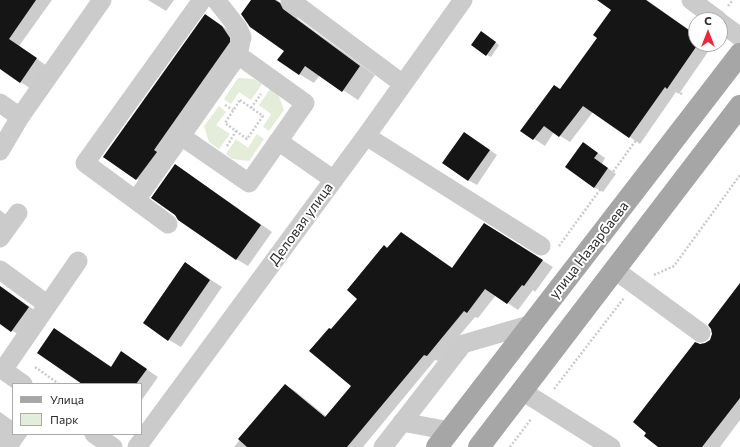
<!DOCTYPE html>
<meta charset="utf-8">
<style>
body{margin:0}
#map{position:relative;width:740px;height:447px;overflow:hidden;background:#fff;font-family:Commissioner,sans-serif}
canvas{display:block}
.legend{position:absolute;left:12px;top:383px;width:130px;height:52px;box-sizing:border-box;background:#fff;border:1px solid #ababab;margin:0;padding:5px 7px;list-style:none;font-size:12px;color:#2e2e2e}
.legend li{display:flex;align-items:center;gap:8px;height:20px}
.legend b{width:20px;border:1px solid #ababab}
.north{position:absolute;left:688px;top:12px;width:40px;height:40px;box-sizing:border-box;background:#fff;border:1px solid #ababab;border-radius:50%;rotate:0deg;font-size:11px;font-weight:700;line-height:16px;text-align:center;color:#2e2e2e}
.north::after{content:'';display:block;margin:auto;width:14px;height:18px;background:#ee263a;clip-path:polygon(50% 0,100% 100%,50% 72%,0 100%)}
</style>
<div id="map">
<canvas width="740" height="447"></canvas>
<ul class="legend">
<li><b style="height:5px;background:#a6a6a6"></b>Улица</li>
<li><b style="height:11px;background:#e4ecda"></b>Парк</li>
</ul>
<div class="north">С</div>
</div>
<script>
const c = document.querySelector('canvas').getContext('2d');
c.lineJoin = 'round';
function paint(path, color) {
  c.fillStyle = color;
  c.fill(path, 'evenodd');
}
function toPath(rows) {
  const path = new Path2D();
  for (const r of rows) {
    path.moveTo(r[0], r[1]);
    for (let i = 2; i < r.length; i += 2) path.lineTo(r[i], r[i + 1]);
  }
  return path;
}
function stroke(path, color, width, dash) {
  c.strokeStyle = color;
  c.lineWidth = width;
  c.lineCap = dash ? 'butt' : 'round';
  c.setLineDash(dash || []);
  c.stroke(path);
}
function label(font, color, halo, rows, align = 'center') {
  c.font = font + ' Commissioner,sans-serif';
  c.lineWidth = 4;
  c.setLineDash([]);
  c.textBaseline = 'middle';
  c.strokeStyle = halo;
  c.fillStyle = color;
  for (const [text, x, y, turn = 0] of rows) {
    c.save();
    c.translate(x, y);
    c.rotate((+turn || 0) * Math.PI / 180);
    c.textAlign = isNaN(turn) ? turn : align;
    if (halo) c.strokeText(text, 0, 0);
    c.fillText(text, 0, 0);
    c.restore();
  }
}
paint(toPath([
 [238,78,254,79,262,84,251,100,239,92,231,104,224,99],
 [270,89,278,94,284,110,269,131,263,127,271,114,259,105],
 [219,106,226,112,216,125,230,134,219,149,209,142,204,126],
 [257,134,264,139,249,161,232,159,226,154,236,139,248,148]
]), '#e4ecda');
paint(toPath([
 [0,0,52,0,19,46,47,66,31,89,0,68],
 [148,0,174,0,166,11],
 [252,0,277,0,295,13,298,19,375,75,358,100,320,75,314,83,299,74],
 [599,0,647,0,696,35,696,44,709,44,712,46,679,94,676,92,640,144,593,112,570,142,554,132,545,146,522,131,560,90,598,38,612,10],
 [206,15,237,36,245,47,152,188,137,179,105,156],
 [485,35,499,45,491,57,487,55],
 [465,133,497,155,477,185,468,180],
 [591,148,605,158,602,164,616,174,603,192,594,187],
 [187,173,272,232,248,266,236,259],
 [0,210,10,218,0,232],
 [495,231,553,267,535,292,533,290,518,310,496,295,478,318,475,317,438,361,435,360,363,447,234,447,285,385,295,391,327,417,352,386,332,330,358,298,384,246,388,248,402,234,453,268],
 [185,263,222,287,181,347,169,340],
 [740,284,740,420,720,447,659,447,700,345,705,344,710,340],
 [0,286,40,314,24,338,0,323],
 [54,329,112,367,133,360,158,377,141,401,141,384,84,384],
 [0,412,13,421,13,434,28,434,19,447,0,447]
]), '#0003');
paint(toPath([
 [0,0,36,0,9,39,37,58,20,83,0,69],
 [251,0,275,0,280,3,283,9,360,66,342,92,305,66,299,75,277,60,284,51,250,27,241,14],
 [597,0,646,0,696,35,696,47,667,89,665,87,629,138,583,106,559,137,544,126,533,140,520,131,554,85,560,89,597,38,593,35,611,10],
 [205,14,222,26,230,38,230,42,154,150,157,152,136,180,103,157],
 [481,31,496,42,486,56,471,45],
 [464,132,490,150,468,181,442,163],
 [583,142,598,153,594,158,608,168,594,188,565,167],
 [175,164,261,225,236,260,178,220,175,215,151,198],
 [484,223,543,260,524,286,522,285,507,304,485,289,467,313,464,311,427,356,424,355,347,447,247,447,238,439,285,384,325,417,351,386,309,351,329,328,331,329,357,299,347,290,384,245,387,248,401,232,452,268],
 [185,262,210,280,168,341,143,323],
 [740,283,740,398,702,447,658,447,644,436,646,433,633,422,695,342,700,344,705,343,710,340,712,334,711,329,708,325],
 [0,286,29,307,11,332,0,324],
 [54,328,111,367,121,351,147,369,136,384,82,384,37,353]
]), '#151515');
stroke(toPath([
 [728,6,733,0],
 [674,88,683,95],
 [240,100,263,116,247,139,225,123,240,100],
 [225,105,233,110],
 [251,108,261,94],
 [227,146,236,131],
 [559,246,674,88,702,44],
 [654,275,674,266,740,175],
 [35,367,59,384],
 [554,389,624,298],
 [510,447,531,419]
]), '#cbcbcb', 2.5, [2, 2]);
stroke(toPath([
 [290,0,403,84],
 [691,0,718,20],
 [720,22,740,37],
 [0,103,20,117],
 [181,136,249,183,305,103,238,55],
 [366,136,541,246],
 [278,141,334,180],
 [0,151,20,117,102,0],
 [136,200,238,55,242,37,238,28,216,0],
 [168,224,85,163,202,0],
 [0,238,18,213],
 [0,270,48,305],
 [615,270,701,333],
 [0,368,23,384],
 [3,370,78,261],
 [522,391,611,447],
 [402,422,450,431],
 [94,434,113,447],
 [137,447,366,136,463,0],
 [383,447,463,344,532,324]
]), '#cbcbcb', 19);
stroke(toPath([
 [437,447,740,54],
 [479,447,740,106]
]), '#a6a6a6', 22);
label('14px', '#2e2e2e', '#fff', [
 ["Деловая улица",301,224,-54],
 ["улица Назарбаева",589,250,-52]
]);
</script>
